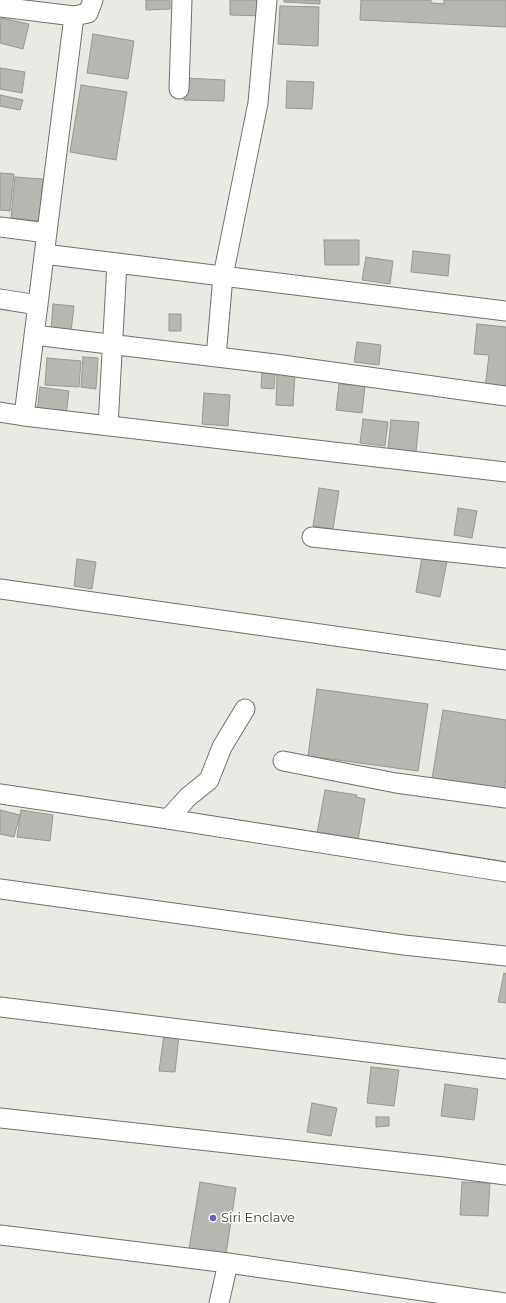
<!DOCTYPE html>
<style>
body{margin:0}
canvas{display:block;background:#e9eae4}
</style>
<canvas width="506" height="1303"></canvas>
<script>
const c = document.querySelector('canvas').getContext('2d');
c.lineJoin = 'round';
function paint(path, color) {
  c.fillStyle = color;
  c.fill(path, 'evenodd');
}
function toPath(rows) {
  const path = new Path2D();
  for (const r of rows) {
    path.moveTo(r[0], r[1]);
    for (let i = 2; i < r.length; i += 2) path.lineTo(r[i], r[i + 1]);
  }
  return path;
}
function stroke(path, color, width, dash) {
  c.strokeStyle = color;
  c.lineWidth = width;
  c.lineCap = dash ? 'butt' : 'round';
  c.setLineDash(dash || []);
  c.stroke(path);
}
function label(font, color, halo, rows, align = 'center') {
  c.font = font + ' Montserrat,sans-serif';
  c.lineWidth = 3;
  c.setLineDash([]);
  c.textBaseline = 'middle';
  c.strokeStyle = halo;
  c.fillStyle = color;
  for (const [text, x, y, turn = 0] of rows) {
    c.save();
    c.translate(x, y);
    c.rotate((+turn || 0) * Math.PI / 180);
    c.textAlign = isNaN(turn) ? turn : align;
    if (halo) c.strokeText(text, 0, 0);
    c.fillText(text, 0, 0);
    c.restore();
  }
}
const building = toPath([
 [146,0,170,0,170,9,146,10,146,0],
 [230,0,259,0,264,16,230,15,230,0],
 [284,0,320,0,320,4,284,2,284,0],
 [361,0,431,0,431,3,444,4,444,0,506,0,506,27,360,20,361,0],
 [280,6,319,7,318,46,278,44,280,6],
 [1,18,29,24,23,49,0,43,1,18],
 [93,34,134,41,128,79,87,73,93,34],
 [0,68,25,72,22,93,0,89,0,68],
 [185,78,225,80,224,101,184,100,185,78],
 [287,81,314,82,312,109,286,108,287,81],
 [81,85,127,92,116,160,70,152,81,85],
 [0,95,23,100,20,110,0,106,0,95],
 [0,173,14,174,10,211,0,210,0,173],
 [15,177,43,179,39,221,11,218,15,177],
 [324,240,359,240,359,265,325,265,324,240],
 [413,251,450,255,448,276,411,272,413,251],
 [366,257,393,261,390,284,362,280,366,257],
 [53,304,74,306,71,332,51,331,53,304],
 [169,314,181,314,181,331,169,331,169,314],
 [477,324,506,327,506,390,485,388,489,355,474,354,477,324],
 [357,342,381,345,379,365,354,362,357,342],
 [83,357,98,358,96,389,81,387,83,357],
 [47,358,81,361,79,387,45,385,47,358],
 [262,373,275,374,274,389,261,388,262,373],
 [277,373,295,374,293,406,276,405,277,373],
 [339,384,365,386,362,413,336,410,339,384],
 [40,387,69,391,66,416,37,412,40,387],
 [204,393,230,395,228,426,202,424,204,393],
 [363,419,388,422,385,446,360,443,363,419],
 [391,420,419,422,416,452,388,449,391,420],
 [319,488,339,491,333,529,313,526,319,488],
 [458,508,477,511,472,538,454,535,458,508],
 [422,557,447,561,440,597,416,592,422,557],
 [77,559,96,562,92,589,74,586,77,559],
 [317,689,428,704,418,771,308,756,317,689],
 [443,710,506,720,506,778,504,790,432,779,443,710],
 [325,790,357,795,356,797,365,799,358,840,317,833,325,790],
 [0,810,20,815,14,837,0,834,0,810],
 [21,810,53,815,50,841,17,837,21,810],
 [504,973,506,974,506,1003,498,1002,504,973],
 [164,1034,179,1036,175,1072,159,1071,164,1034],
 [371,1067,399,1070,394,1106,367,1103,371,1067],
 [445,1084,478,1089,474,1120,441,1116,445,1084],
 [312,1103,337,1108,331,1136,307,1132,312,1103],
 [376,1117,389,1117,389,1126,376,1127,376,1117],
 [200,1182,236,1188,226,1254,189,1249,200,1182],
 [462,1182,490,1183,488,1216,460,1215,462,1182]
]);
paint(building, '#b6b7b1');
stroke(building, '#969791', 1);
const minor = toPath([
 [0,7,74,16,88,13,93,0],
 [74,16,24,416,506,472],
 [179,89,182,0],
 [0,227,47,233],
 [44,254,506,311],
 [0,299,38,305],
 [34,335,275,364,506,396],
 [216,357,223,276,258,103,267,0],
 [0,412,24,416],
 [108,426,117,263],
 [312,537,506,558],
 [0,589,506,660],
 [283,761,396,783,506,798],
 [0,794,168,819,506,872],
 [168,819,188,797,209,780,222,747,245,709],
 [0,889,404,945,506,956],
 [0,1007,506,1069],
 [0,1118,444,1167,506,1175],
 [0,1235,228,1263,506,1303],
 [219,1303,228,1263]
]);
stroke(minor, '#6f706a', 21);
stroke(minor, '#fff', 19);
for (const [x, y, r, color] of [
 [213,1218,4,"#6858d2"]
]) {
  const dot = new Path2D();
  dot.arc(x, y, r, 0, 2 * Math.PI);
  c.fillStyle = color;
  c.fill(dot);
  stroke(dot, '#fffffe', 1.5);
}
label('13px', '#363734', '#fffffe', [
 ["Siri Enclave",221,1218]
], 'left');
</script>
